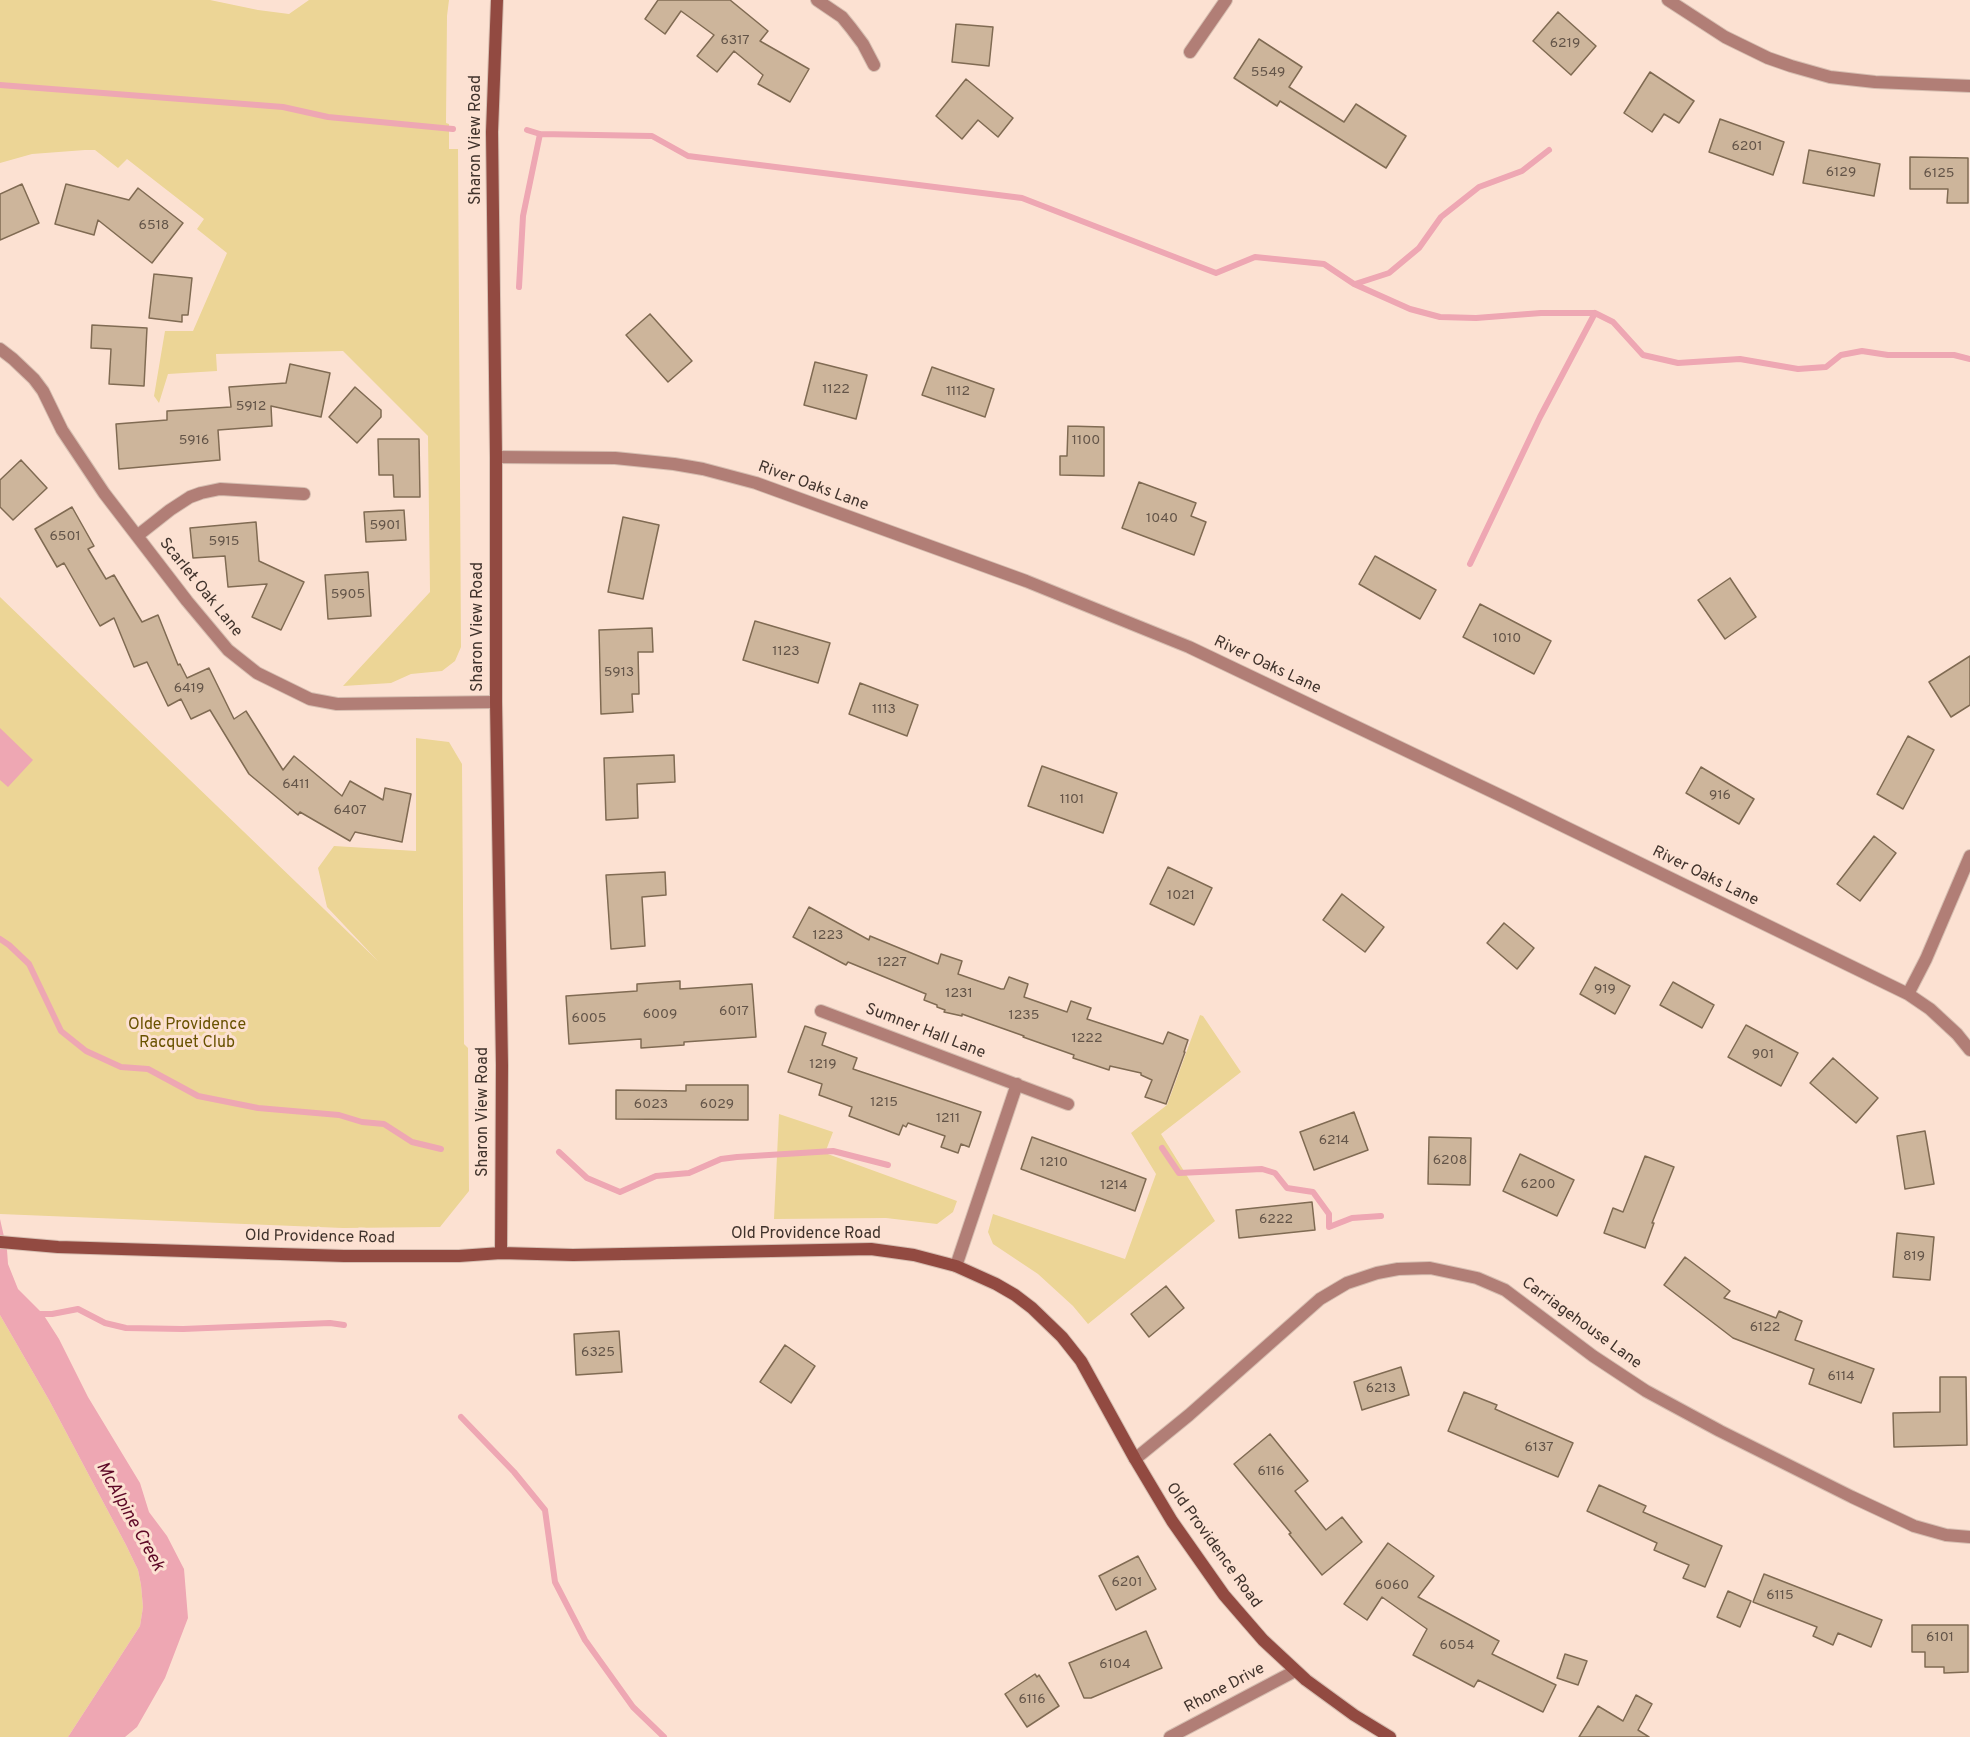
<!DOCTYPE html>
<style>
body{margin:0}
canvas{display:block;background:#fce1d2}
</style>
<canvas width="1970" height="1737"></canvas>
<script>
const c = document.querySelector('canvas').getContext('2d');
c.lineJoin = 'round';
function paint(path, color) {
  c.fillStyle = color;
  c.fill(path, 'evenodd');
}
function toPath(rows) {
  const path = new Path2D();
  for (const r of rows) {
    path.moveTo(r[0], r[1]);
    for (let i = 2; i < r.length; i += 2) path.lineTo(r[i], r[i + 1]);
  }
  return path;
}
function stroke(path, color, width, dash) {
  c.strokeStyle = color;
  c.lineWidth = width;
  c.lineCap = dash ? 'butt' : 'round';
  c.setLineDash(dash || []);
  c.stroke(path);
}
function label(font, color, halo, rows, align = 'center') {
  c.font = font + ' Overpass,sans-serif';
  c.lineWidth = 6;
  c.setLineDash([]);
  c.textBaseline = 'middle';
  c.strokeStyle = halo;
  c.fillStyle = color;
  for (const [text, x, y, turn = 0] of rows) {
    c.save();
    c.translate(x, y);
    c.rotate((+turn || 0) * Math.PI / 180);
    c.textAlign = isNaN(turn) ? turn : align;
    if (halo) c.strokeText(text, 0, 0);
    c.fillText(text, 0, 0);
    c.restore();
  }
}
paint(toPath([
 [0,0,210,0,258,10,289,14,309,0,449,0,447,16,446,123,449,124,449,149,458,149,461,647,455,661,442,671,411,674,391,683,343,686,430,592,428,436,343,351,216,354,217,371,168,374,159,403,154,396,165,331,193,331,227,253,197,229,204,219,127,159,118,168,95,150,85,150,32,154,0,163],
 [0,597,378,961,327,907,318,868,334,846,416,851,416,738,449,742,462,764,464,1044,468,1048,469,1191,440,1227,343,1228,0,1214],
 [1200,1015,1203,1016,1241,1072,1161,1134,1215,1221,1088,1324,1073,1306,1038,1274,993,1244,988,1232,993,1214,1125,1259,1156,1174,1131,1133,1167,1105],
 [779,1114,833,1132,825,1153,957,1201,953,1212,937,1224,886,1218,774,1219],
 [0,1315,49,1400,126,1545,138,1570,141,1585,143,1607,140,1626,68,1737,0,1737]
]), '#ecd596');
paint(toPath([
 [0,728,33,760,8,787,0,780],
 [0,1219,7,1250,8,1264,18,1289,43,1314,59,1339,88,1397,140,1483,149,1512,167,1536,184,1569,188,1618,165,1678,137,1727,125,1737,68,1737,140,1626,143,1607,141,1585,138,1570,126,1545,49,1400,0,1315]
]), '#eea7b3');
stroke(toPath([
 [0,85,283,107,328,117,453,129],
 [527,130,540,134,652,136,688,156,1022,198,1216,273,1255,257,1324,264,1354,284,1410,309,1440,317,1476,318,1541,313,1595,313,1613,322,1643,355,1678,363,1740,359,1798,369,1826,367,1841,355,1862,351,1888,355,1954,355,1970,359],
 [1355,284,1389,273,1419,248,1441,217,1479,187,1522,171,1549,150],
 [519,287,523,216,540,134],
 [1470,564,1540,417,1595,313],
 [0,939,9,945,29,964,61,1031,86,1051,121,1067,148,1069,198,1096,258,1108,339,1115,362,1122,384,1124,412,1142,441,1149],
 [1162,1148,1179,1173,1262,1169,1275,1173,1287,1188,1313,1192,1329,1214,1329,1227,1352,1218,1381,1216],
 [559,1152,587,1178,620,1192,656,1176,689,1173,721,1159,737,1157,833,1151,888,1165],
 [37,1314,52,1314,78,1309,105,1323,126,1328,183,1329,330,1323,344,1325],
 [461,1417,514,1472,545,1510,555,1582,585,1640,633,1707,664,1737]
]), '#eea7b3', 6);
const building = toPath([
 [658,0,730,0,768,31,760,41,809,69,790,102,758,84,763,75,734,51,717,72,697,56,714,35,681,11,665,34,645,19,658,0],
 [1558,12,1596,46,1571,75,1533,41,1558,12],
 [956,24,993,27,989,66,952,62,956,24],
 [1259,39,1302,67,1289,87,1344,122,1356,104,1406,136,1386,168,1280,101,1277,106,1234,78,1259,39],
 [1650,72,1694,101,1679,123,1664,114,1652,132,1624,113,1650,72],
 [966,79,1013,118,998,137,978,120,962,139,936,116,966,79],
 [1720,119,1784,142,1773,175,1709,152,1720,119],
 [1809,150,1880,164,1874,196,1803,183,1809,150],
 [1910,157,1968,158,1968,203,1947,203,1948,189,1910,189,1910,157],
 [22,184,39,223,0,240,0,194,22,184],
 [66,184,129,200,138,188,183,223,152,263,98,220,94,235,55,224,66,184],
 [154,274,192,278,188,315,182,315,182,322,149,318,154,274],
 [650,314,692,361,668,382,626,335,650,314],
 [92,325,147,328,144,386,109,384,111,349,91,348,92,325],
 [815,362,867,375,856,419,804,405,815,362],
 [290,364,330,373,321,417,271,406,272,426,218,430,220,460,119,469,116,424,167,420,167,411,231,407,229,387,286,383,290,364],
 [932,367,994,389,985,417,922,395,932,367],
 [355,387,381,410,381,417,357,443,329,417,355,387],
 [1068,426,1104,427,1104,476,1060,475,1060,456,1067,456,1068,426],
 [378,439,419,439,420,497,394,497,393,475,379,475,378,439],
 [21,460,47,488,13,520,0,507,0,480,21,460],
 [1139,482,1196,503,1191,516,1206,522,1194,555,1122,528,1139,482],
 [72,507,94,546,88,549,106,579,114,575,142,622,158,615,178,665,180,664,187,678,209,668,234,719,246,711,283,770,294,756,342,796,350,781,383,800,385,788,411,794,402,842,355,832,350,841,300,812,298,815,249,774,210,710,191,719,181,699,168,706,147,662,134,667,114,618,100,626,64,563,57,567,35,529,72,507],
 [404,510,406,540,366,542,364,512,404,510],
 [623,517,659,525,643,599,608,592,623,517],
 [256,522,259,561,304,582,281,630,252,617,267,584,228,587,225,556,193,558,190,528,256,522],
 [1375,556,1436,590,1420,619,1359,584,1375,556],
 [368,572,371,616,328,619,325,575,368,572],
 [1730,578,1756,617,1725,639,1698,600,1730,578],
 [1480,604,1551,641,1534,674,1463,637,1480,604],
 [755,621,830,643,818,683,743,660,755,621],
 [652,628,653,652,638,652,639,694,632,694,633,712,601,714,599,630,652,628],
 [1970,656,1970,705,1951,717,1929,682,1970,656],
 [860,683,918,705,907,736,849,714,860,683],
 [1908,736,1934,750,1903,809,1877,794,1908,736],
 [674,755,675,782,637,784,638,818,606,820,604,758,674,755],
 [1042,766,1117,793,1103,833,1028,806,1042,766],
 [1701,767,1754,799,1739,824,1686,793,1701,767],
 [1874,836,1896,853,1860,901,1837,884,1874,836],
 [1168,867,1212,888,1194,925,1150,904,1168,867],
 [665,872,666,895,642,897,645,946,611,949,606,875,665,872],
 [1342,894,1384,927,1365,952,1323,920,1342,894],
 [809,907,869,940,870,936,938,964,941,954,962,961,958,974,1001,989,1004,989,1009,977,1028,984,1024,997,1067,1012,1071,1001,1091,1008,1087,1019,1163,1044,1168,1032,1188,1040,1184,1052,1185,1052,1166,1104,1145,1097,1152,1080,1141,1075,1141,1073,1110,1066,1109,1070,1073,1058,1074,1055,1023,1037,1024,1036,962,1014,962,1016,944,1012,945,1010,937,1007,937,1005,924,1000,926,994,848,962,846,965,793,937,809,907],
 [1504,923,1534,948,1517,969,1487,943,1504,923],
 [1595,967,1630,986,1615,1014,1580,994,1595,967],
 [680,981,680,989,752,984,756,1037,684,1042,684,1045,641,1048,641,1039,569,1044,566,996,637,991,637,984,680,981],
 [1673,982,1714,1005,1702,1028,1660,1005,1673,982],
 [1746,1025,1798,1053,1781,1086,1728,1057,1746,1025],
 [805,1026,826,1033,822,1045,857,1058,853,1069,981,1112,969,1147,961,1144,958,1153,941,1147,945,1136,908,1123,906,1127,903,1125,899,1135,849,1116,852,1107,819,1095,822,1084,788,1072,805,1026],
 [1833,1058,1878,1098,1856,1123,1810,1083,1833,1058],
 [686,1085,748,1085,748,1120,616,1119,616,1090,686,1091,686,1085],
 [1354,1112,1368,1150,1314,1170,1300,1132,1354,1112],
 [1925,1131,1934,1184,1905,1189,1897,1136,1925,1131],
 [1032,1137,1146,1179,1135,1211,1021,1169,1032,1137],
 [1429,1137,1471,1138,1470,1185,1428,1184,1429,1137],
 [1520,1154,1574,1180,1557,1216,1503,1191,1520,1154],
 [1645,1156,1674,1167,1652,1223,1654,1223,1645,1248,1604,1233,1613,1208,1623,1212,1645,1156],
 [1312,1202,1315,1230,1239,1238,1236,1210,1312,1202],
 [1897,1233,1934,1237,1930,1280,1893,1277,1897,1233],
 [1685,1257,1730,1291,1724,1298,1776,1318,1779,1311,1802,1321,1795,1340,1874,1369,1861,1403,1809,1384,1814,1369,1733,1338,1664,1285,1685,1257],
 [1166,1286,1184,1308,1149,1337,1131,1314,1166,1286],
 [619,1331,622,1372,576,1375,574,1334,619,1331],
 [785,1345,815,1366,791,1403,760,1382,785,1345],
 [1401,1367,1409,1395,1362,1410,1354,1382,1401,1367],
 [1940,1377,1966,1377,1967,1445,1894,1447,1893,1413,1940,1412,1940,1377],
 [1464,1392,1497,1405,1495,1409,1573,1443,1558,1477,1448,1431,1464,1392],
 [1270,1434,1308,1481,1295,1491,1326,1530,1342,1517,1362,1542,1322,1575,1289,1534,1291,1533,1234,1464,1270,1434],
 [1599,1485,1646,1506,1643,1512,1722,1546,1705,1587,1683,1578,1689,1565,1654,1550,1657,1543,1587,1511,1599,1485],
 [1388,1543,1434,1576,1418,1597,1499,1641,1492,1654,1556,1685,1543,1712,1478,1680,1474,1687,1413,1655,1427,1629,1382,1597,1367,1620,1344,1604,1388,1543],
 [1138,1556,1156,1589,1116,1610,1099,1576,1138,1556],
 [1764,1574,1882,1620,1871,1647,1838,1633,1833,1645,1813,1636,1817,1627,1753,1602,1764,1574],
 [1728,1591,1751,1601,1740,1627,1717,1617,1728,1591],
 [1912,1625,1968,1625,1968,1672,1944,1673,1944,1667,1925,1667,1925,1652,1912,1652,1912,1625],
 [1146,1631,1162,1668,1091,1698,1084,1698,1069,1663,1146,1631],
 [1565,1654,1587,1661,1578,1685,1557,1678,1565,1654],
 [1035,1674,1037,1677,1039,1675,1059,1706,1027,1727,1005,1694,1035,1674],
 [1636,1695,1652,1704,1638,1730,1649,1737,1579,1737,1598,1706,1623,1721,1636,1695]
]);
paint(building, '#cdb59b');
stroke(building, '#806b53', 1.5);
const street = toPath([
 [817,0,842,17,851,28,863,44,874,65],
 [1668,0,1725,37,1768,58,1791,66,1830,77,1875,82,1970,86],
 [1190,52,1226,0],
 [0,349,13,359,34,379,43,391,62,430,104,493,187,601,228,650,257,673,310,699,337,704,496,702],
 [496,457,615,458,674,464,703,469,756,483,1026,581,1189,647,1516,803,1908,994,1930,1009,1957,1034,1970,1050],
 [137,536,170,510,190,497,201,493,220,489,304,494],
 [1908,994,1926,959,1970,856],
 [821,1011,1068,1104],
 [956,1266,1017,1084],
 [1135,1459,1189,1415,1320,1299,1347,1283,1377,1273,1398,1269,1430,1268,1477,1278,1505,1290,1593,1356,1646,1391,1720,1431,1852,1497,1914,1526,1946,1535,1970,1537],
 [1170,1737,1295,1671]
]);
const secondary = toPath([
 [497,0,492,132,496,457,496,702,502,1065,501,1253],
 [0,1242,58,1247,344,1256,459,1256,501,1253,573,1255,871,1249,914,1255,956,1266,996,1284,1015,1295,1032,1308,1062,1337,1081,1361,1135,1459,1172,1521,1224,1595,1263,1640,1306,1680,1354,1715,1390,1737]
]);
stroke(street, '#d6beb1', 14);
stroke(secondary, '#d6beb1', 14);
stroke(street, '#b17e76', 12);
stroke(secondary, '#924a41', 12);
label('14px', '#635448', null, [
 ["6317",735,41],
 ["6219",1565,44],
 ["5549",1268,73],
 ["6201",1747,147],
 ["6129",1841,173],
 ["6125",1939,174],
 ["6518",154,226],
 ["1122",836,390],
 ["1112",958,392],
 ["5912",251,407],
 ["5916",194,441],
 ["1100",1086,441],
 ["1040",1162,519],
 ["5901",385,526],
 ["6501",65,537],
 ["5915",224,542],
 ["5905",348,595],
 ["1010",1507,639],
 ["1123",786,652],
 ["5913",619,673],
 ["6419",189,689],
 ["1113",884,710],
 ["6411",296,785],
 ["916",1720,796],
 ["1101",1072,800],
 ["6407",350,811],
 ["1021",1181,896],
 ["1223",828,936],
 ["1227",892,963],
 ["919",1605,990],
 ["1231",959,994],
 ["6017",734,1012],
 ["6009",660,1015],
 ["1235",1024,1016],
 ["6005",589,1019],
 ["1222",1087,1039],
 ["901",1763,1055],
 ["1219",823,1065],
 ["1215",884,1103],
 ["6023",651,1105],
 ["6029",717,1105],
 ["1211",948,1119],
 ["6214",1334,1141],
 ["6208",1450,1161],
 ["1210",1054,1163],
 ["6200",1538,1185],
 ["1214",1114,1186],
 ["6222",1276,1220],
 ["819",1914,1257],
 ["6122",1765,1328],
 ["6325",598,1353],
 ["6114",1841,1377],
 ["6213",1381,1389],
 ["6137",1539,1448],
 ["6116",1271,1472],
 ["6201",1127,1583],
 ["6060",1392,1586],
 ["6115",1780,1596],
 ["6101",1940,1638],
 ["6054",1457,1646],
 ["6104",1115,1665],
 ["6116",1032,1700]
]);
label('16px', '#40332c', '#fce1d2', [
 ["Sharon View Road",477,140,-90],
 ["River Oaks Lane",813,487,20],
 ["Scarlet Oak Lane",200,588,51],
 ["Sharon View Road",479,627,-90],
 ["River Oaks Lane",1267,666,25],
 ["River Oaks Lane",1705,877,26],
 ["Sumner Hall Lane",925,1032,21],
 ["Sharon View Road",484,1112,-90],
 ["Old Providence Road",806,1235],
 ["Old Providence Road",320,1238,1],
 ["Carriagehouse Lane",1581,1324,36],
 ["Old Providence Road",1213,1546,54],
 ["Rhone Drive",1225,1689,-28]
]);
label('16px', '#695200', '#fce1d2', [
 ["Olde Providence",187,1026],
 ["Racquet Club",187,1044]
]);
label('italic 18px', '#5d0826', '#fce1d2', [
 ["McAlpine Creek",129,1517,61]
]);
</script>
